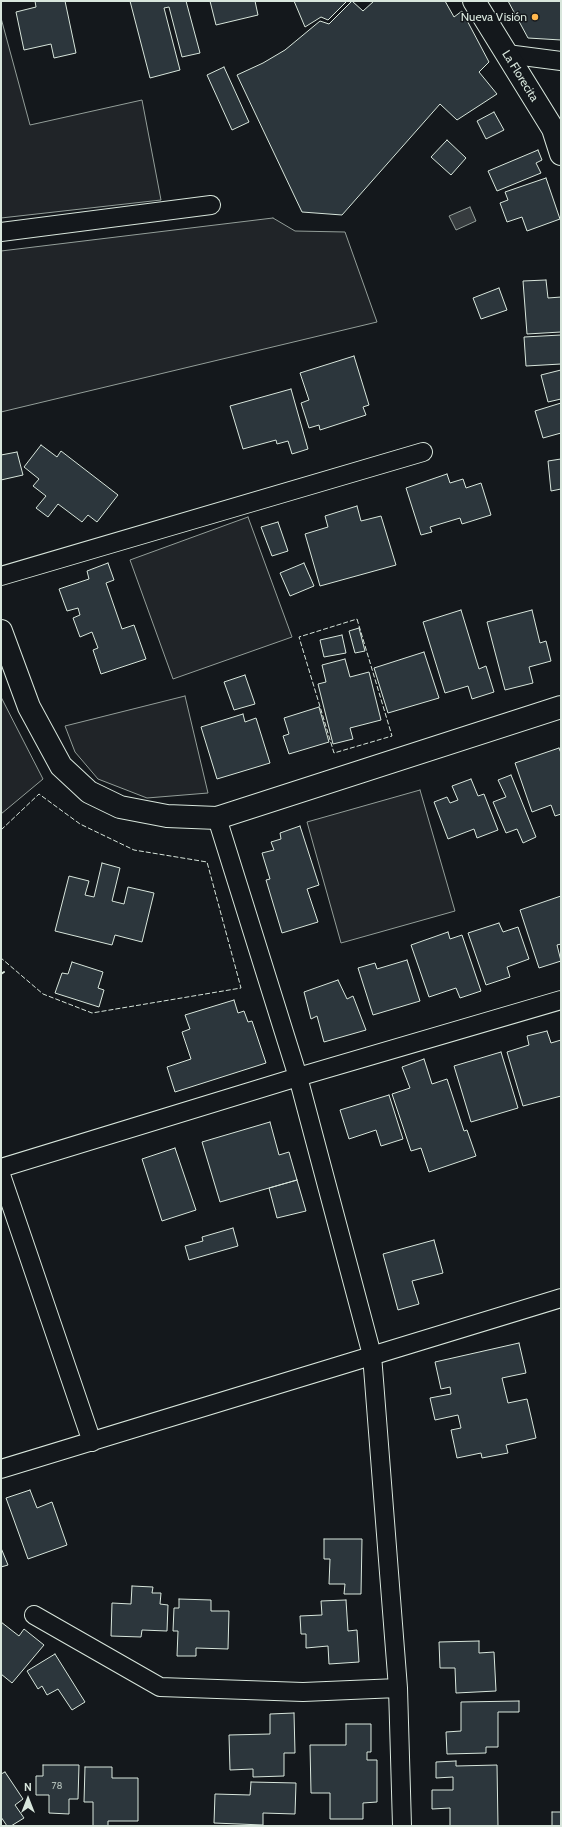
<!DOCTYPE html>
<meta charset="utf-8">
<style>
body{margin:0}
#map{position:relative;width:562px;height:1827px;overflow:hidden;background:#14181c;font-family:Cabin,sans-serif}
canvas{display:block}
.frame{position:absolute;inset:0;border:2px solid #d8e6dc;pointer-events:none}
.north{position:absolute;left:8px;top:1779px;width:40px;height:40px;-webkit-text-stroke:3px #14181c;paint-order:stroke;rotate:0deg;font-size:11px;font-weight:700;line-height:16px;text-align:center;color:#d8e6dc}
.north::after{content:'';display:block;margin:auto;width:14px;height:18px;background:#d8e6dc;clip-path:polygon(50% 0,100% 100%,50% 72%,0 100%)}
</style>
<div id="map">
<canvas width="562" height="1827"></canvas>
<div class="frame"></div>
<div class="north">N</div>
</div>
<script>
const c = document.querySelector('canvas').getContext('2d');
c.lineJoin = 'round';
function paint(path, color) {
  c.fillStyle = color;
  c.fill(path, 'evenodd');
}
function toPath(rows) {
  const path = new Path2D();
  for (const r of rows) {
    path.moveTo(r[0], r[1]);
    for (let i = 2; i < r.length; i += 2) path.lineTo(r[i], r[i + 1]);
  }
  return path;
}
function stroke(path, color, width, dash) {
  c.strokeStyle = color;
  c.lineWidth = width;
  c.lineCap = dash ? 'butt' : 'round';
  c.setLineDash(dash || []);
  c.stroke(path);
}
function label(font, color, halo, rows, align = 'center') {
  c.font = font + ' Cabin,sans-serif';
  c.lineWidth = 3;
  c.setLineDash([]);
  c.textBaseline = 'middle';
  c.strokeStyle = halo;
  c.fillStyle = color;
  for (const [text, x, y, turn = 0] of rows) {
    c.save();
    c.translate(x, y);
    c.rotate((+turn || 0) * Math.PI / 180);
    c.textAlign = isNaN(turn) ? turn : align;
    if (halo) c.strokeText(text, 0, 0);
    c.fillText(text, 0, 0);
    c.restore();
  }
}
const green = toPath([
 [1,18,30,125,142,100,161,200,1,218,1,18],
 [273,218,295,231,345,232,377,322,1,412,1,251,273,218],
 [248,517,292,637,173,679,130,560,248,517],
 [185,696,208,793,147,798,98,779,75,752,65,726,185,696],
 [1,697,43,779,1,814,1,697],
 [420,790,455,911,341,943,307,822,420,790]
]);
paint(green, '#202428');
stroke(green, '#939e99', 1);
const water = toPath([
 [470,207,476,221,456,230,449,216,470,207]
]);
paint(water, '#363b3e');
stroke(water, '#939e99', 1);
const building = toPath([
 [35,1,65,1,76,53,54,58,51,44,24,50,16,12,36,7,35,1],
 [130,1,186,1,200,53,182,57,169,7,164,8,180,70,150,78,130,1],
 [210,1,255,1,258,15,216,25,210,1],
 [294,1,347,1,328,20,321,17,305,27,294,1],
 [352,1,363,11,374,1,445,1,454,17,462,11,489,62,479,72,497,94,457,120,440,104,342,215,302,212,237,75,263,63,285,50,320,21,329,24,352,1],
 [508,1,561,1,561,40,528,38,508,1],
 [224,67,249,122,232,130,207,75,224,67],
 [494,112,504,130,486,139,477,121,494,112],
 [447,140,466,158,451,175,431,157,447,140],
 [538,150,542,160,536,163,541,173,497,191,488,171,538,150],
 [546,178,560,219,527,231,522,217,507,222,500,203,508,200,505,192,546,178],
 [546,280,548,298,561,297,561,332,527,334,523,281,546,280],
 [499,288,507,310,481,319,473,298,499,288],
 [561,335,561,364,526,366,524,337,561,335],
 [354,356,369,405,363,407,366,415,320,430,319,425,309,428,301,403,309,400,300,373,354,356],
 [561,370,561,399,548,402,541,375,561,370],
 [291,389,308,449,292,454,288,441,277,444,276,440,243,449,230,406,291,389],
 [561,403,561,433,543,438,535,411,561,403],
 [41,445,57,457,61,451,118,495,97,522,88,515,82,522,58,504,48,517,36,508,46,496,33,486,39,479,24,467,41,445],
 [17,452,23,475,1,480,1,455,17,452],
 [561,459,561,489,551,491,548,461,561,459],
 [447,474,450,483,463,479,466,488,481,483,491,515,462,524,460,518,430,527,432,532,421,535,406,488,447,474],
 [357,506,361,521,381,516,396,565,320,586,305,534,328,527,325,516,357,506],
 [278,522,288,551,272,556,261,527,278,522],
 [108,563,114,580,106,583,122,629,134,625,146,659,101,674,93,650,98,648,92,632,80,637,73,618,80,615,78,608,67,611,59,589,89,579,87,571,108,563],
 [304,563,314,586,290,596,280,573,304,563],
 [461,610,479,669,486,666,494,692,472,699,468,686,445,693,423,622,461,610],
 [532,610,540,643,546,641,551,661,529,667,533,683,505,690,487,622,532,610],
 [359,628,365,651,355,653,349,631,359,628],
 [342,635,346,653,324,657,320,640,342,635],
 [424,652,439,698,388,713,374,668,424,652],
 [345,659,350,677,369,672,381,720,350,728,353,739,333,744,318,684,326,682,322,665,345,659],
 [245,675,255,704,234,710,224,682,245,675],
 [319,707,329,742,289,754,283,736,289,734,284,718,319,707],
 [243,714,245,722,256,718,270,763,217,779,201,727,243,714],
 [559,748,561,753,561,814,555,816,551,805,532,812,515,763,559,748],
 [511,775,536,837,523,843,517,829,506,833,493,802,506,797,498,780,511,775],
 [471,779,478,796,484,794,498,830,477,838,474,829,448,839,434,802,447,797,450,803,458,800,452,786,471,779],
 [300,826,319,885,307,889,318,922,282,933,266,880,270,879,262,853,274,850,271,842,281,839,280,833,300,826],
 [102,863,120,868,112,901,124,904,128,887,154,893,142,942,115,935,112,945,55,931,69,876,89,881,85,895,94,897,102,863],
 [561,896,561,944,557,945,561,961,539,968,520,910,561,896],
 [499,923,503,932,518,927,529,959,507,967,510,977,486,985,468,933,499,923],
 [448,932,450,939,462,935,481,991,460,998,456,988,429,997,411,945,448,932],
 [407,960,420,1001,373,1015,358,968,375,963,377,969,407,960],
 [72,962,103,972,98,988,104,990,99,1007,55,993,62,973,68,974,72,962],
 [338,980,347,999,353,996,366,1030,324,1042,317,1016,311,1019,304,992,338,980],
 [234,1000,238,1013,244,1011,248,1022,252,1021,266,1063,175,1092,167,1067,191,1059,182,1032,190,1029,185,1015,234,1000],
 [547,1031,551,1043,561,1040,561,1096,523,1106,507,1052,529,1045,527,1036,547,1031],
 [501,1052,518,1108,471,1122,454,1066,501,1052],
 [424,1059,432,1084,447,1079,464,1131,467,1130,476,1156,429,1172,421,1148,411,1151,392,1094,410,1088,402,1067,424,1059],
 [389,1095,403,1139,381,1146,376,1130,349,1139,340,1110,389,1095],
 [270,1122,279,1155,289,1152,297,1180,220,1202,202,1142,270,1122],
 [175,1148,196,1210,162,1221,142,1159,175,1148],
 [297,1180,306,1211,277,1218,269,1188,297,1180],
 [233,1228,238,1246,189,1260,185,1246,203,1241,202,1237,233,1228],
 [434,1240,443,1273,412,1281,419,1304,398,1310,383,1254,434,1240],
 [519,1343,526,1373,502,1378,508,1403,527,1399,536,1438,506,1445,508,1453,482,1458,481,1453,457,1458,451,1430,461,1428,458,1415,435,1420,430,1398,451,1394,450,1387,441,1389,435,1362,519,1343],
 [30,1490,37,1508,52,1502,67,1545,28,1559,6,1498,30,1490],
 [324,1539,362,1539,361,1594,344,1594,345,1584,329,1584,330,1559,324,1559,324,1539],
 [1,1548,8,1565,1,1567,1,1548],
 [132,1586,153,1587,152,1593,161,1593,160,1604,168,1605,167,1631,142,1630,141,1637,111,1636,112,1603,131,1604,132,1586],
 [179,1599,211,1600,211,1611,229,1611,228,1649,196,1648,196,1656,177,1656,178,1631,173,1631,174,1608,179,1608,179,1599],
 [346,1600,348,1631,357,1630,359,1662,329,1664,328,1646,306,1648,306,1634,301,1634,300,1616,322,1615,321,1601,346,1600],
 [1,1622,19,1636,24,1629,44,1645,12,1683,1,1674,1,1622],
 [479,1641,479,1653,494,1652,496,1691,456,1693,455,1668,440,1668,439,1642,479,1641],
 [55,1654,85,1702,72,1710,58,1689,47,1695,42,1686,38,1689,27,1671,55,1654],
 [519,1701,519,1712,498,1712,498,1747,486,1747,486,1753,447,1754,446,1732,461,1731,461,1702,519,1701],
 [294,1713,295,1753,284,1753,284,1776,253,1777,253,1769,230,1770,229,1735,270,1734,270,1714,294,1713],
 [346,1724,371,1724,371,1752,367,1752,367,1760,377,1760,377,1802,363,1803,363,1819,330,1819,330,1793,311,1793,310,1745,346,1745,346,1724],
 [456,1761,456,1766,497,1765,498,1826,450,1826,450,1808,432,1809,432,1790,453,1790,453,1777,436,1778,436,1762,456,1761],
 [43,1765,79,1765,78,1799,69,1799,69,1814,49,1813,49,1795,36,1795,36,1776,43,1776,43,1765],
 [85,1767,112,1767,112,1778,138,1778,138,1821,108,1821,108,1826,93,1826,93,1802,84,1802,85,1767],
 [5,1772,23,1799,15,1805,24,1818,11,1826,7,1826,1,1817,1,1774,5,1772],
 [251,1782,296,1783,295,1814,263,1813,263,1825,214,1823,215,1794,250,1795,251,1782],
 [552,1812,561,1812,561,1826,552,1826,552,1812]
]);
paint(building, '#2c363c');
stroke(building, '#d8e6dc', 1);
const minor = toPath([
 [507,54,561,61],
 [1,232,211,205],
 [1,576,423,452],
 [217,818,298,1077,372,1355,398,1688],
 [1,1168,298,1077,561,1000],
 [1,1175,92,1442],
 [1,1469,561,1298],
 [34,1615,160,1687,303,1692,398,1688,402,1826]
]);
const tertiary = toPath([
 [1,631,29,707,61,766,89,792,120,807,167,816,217,818,561,707]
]);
const secondary = toPath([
 [474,1,553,129,561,154]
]);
stroke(minor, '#d8e6dc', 20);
stroke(tertiary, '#d8e6dc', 24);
stroke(secondary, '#d8e6dc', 24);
stroke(minor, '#14181c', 18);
stroke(tertiary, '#14181c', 22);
stroke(secondary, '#14181c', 22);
stroke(toPath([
 [357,619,392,736,334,753,299,637,357,619],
 [1,830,39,794,80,824,134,850,207,862,241,988,92,1013,43,994,1,958]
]), '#d8e6dc', 1, [5, 2]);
stroke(toPath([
 [1,974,4,972]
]), '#d8e6dc', 2);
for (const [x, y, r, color] of [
 [535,17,4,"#ffb74d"]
]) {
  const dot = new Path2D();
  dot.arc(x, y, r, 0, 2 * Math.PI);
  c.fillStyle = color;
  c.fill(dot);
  stroke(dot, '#14181c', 1.5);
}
label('10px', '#adbab4', null, [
 ["78",57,1786]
]);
label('12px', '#d8e6dc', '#14181c', [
 ["Nueva Visión",527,17]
], 'right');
label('12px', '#d8e6dc', '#14181c', [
 ["La Florecita",520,76,58]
]);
</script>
